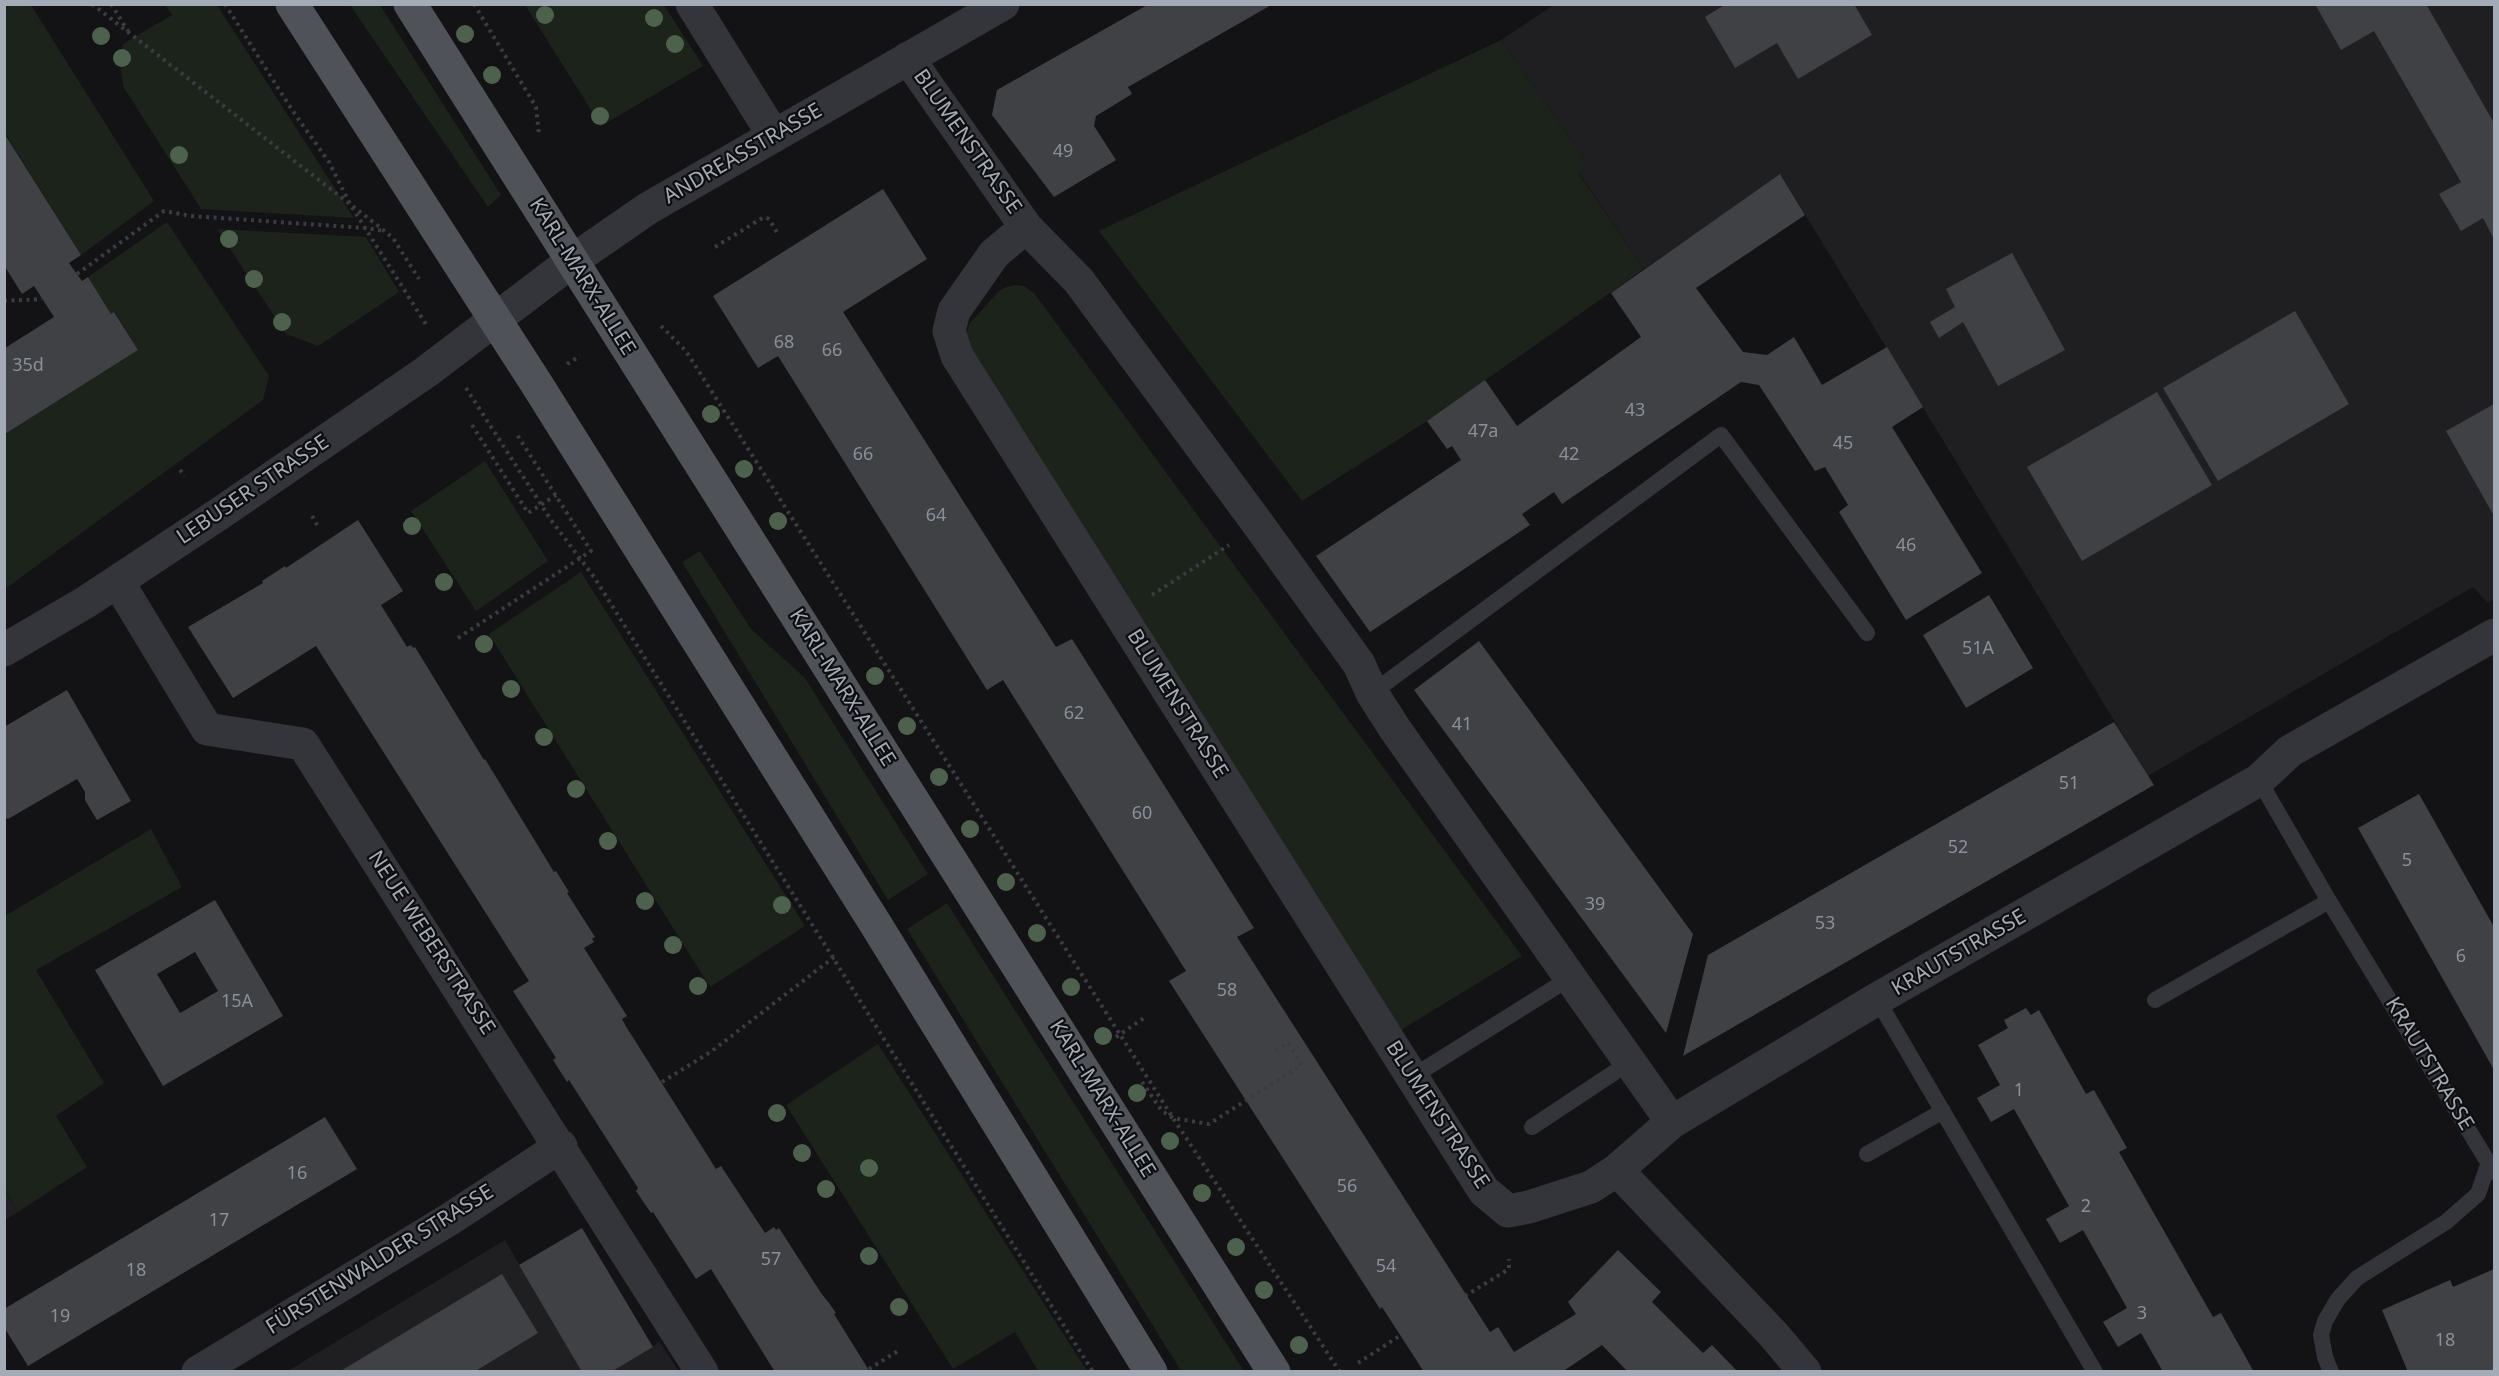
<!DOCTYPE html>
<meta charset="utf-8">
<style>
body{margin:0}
#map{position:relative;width:2499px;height:1376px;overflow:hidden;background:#131315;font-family:"Noto Sans",sans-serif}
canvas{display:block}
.frame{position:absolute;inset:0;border:6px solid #a3abb6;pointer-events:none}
</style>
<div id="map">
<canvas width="2499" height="1376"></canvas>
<div class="frame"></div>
</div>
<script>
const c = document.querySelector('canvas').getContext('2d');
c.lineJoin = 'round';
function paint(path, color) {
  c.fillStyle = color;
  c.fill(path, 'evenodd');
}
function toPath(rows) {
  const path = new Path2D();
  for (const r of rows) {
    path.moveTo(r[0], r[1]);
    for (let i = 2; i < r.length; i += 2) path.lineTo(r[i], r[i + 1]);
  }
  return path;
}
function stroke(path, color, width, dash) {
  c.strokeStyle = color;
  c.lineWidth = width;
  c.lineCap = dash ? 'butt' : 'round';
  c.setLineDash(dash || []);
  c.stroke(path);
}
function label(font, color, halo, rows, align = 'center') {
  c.font = font + ' "Noto Sans",sans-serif';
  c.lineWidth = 4.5;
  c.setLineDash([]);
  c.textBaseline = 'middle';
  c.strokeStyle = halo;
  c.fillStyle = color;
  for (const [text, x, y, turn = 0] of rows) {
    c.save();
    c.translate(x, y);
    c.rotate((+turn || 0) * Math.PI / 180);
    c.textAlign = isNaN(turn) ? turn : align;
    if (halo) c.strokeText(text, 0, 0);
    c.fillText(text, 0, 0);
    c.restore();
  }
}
paint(toPath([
 [1555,4,2494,5,2494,599,2488,603,2473,587,2148,776,1781,175,1644,269,1579,173,1587,162,1501,40],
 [4,1190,18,1212,5,1220,4,1220],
 [505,1240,582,1371,286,1372],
 [659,1341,679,1371,611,1372,653,1347]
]), '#1f1f22');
paint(toPath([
 [5,4,31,5,154,201,81,255,5,133],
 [165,5,217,5,354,218,201,209,124,88,120,66,123,44,172,15],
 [350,5,380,5,501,195,488,207],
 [525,5,664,5,703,66,601,126],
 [1501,40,1587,162,1579,174,1644,269,1427,421,1302,501,1099,231],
 [167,222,269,376,263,400,5,589,5,434,138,350,115,312,111,314,88,277],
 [217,229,366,237,399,292,318,346,286,334],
 [1016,285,1024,286,1034,293,1522,956,1401,1030,971,351,966,337,969,324,999,291,1006,287],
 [485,461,548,561,476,611,411,511],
 [700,551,751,629,805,678,928,874,888,900,682,562],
 [581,572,805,926,710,987,489,634],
 [151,829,182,887,36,970,104,1083,56,1116,87,1167,18,1212,5,1190,5,916],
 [947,903,1240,1365,1244,1371,1181,1371,907,929],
 [878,1044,1087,1371,1038,1371,1015,1332,953,1369,786,1105]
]), '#1b231b');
paint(toPath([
 [1149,4,1273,4,1128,87,1132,94,1096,116,1094,126,1116,160,1054,197,992,115,997,90],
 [1726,4,1854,4,1872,35,1798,79,1777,43,1735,68,1705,17],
 [2315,4,2426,4,2494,123,2494,239,2483,218,2461,231,2439,194,2461,182,2374,31,2341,50],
 [4,133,81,255,69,263,82,281,88,277,111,314,114,312,138,350,5,434,5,348,54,317,34,286,22,294,4,265],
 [1780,174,1805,215,1696,288,1743,352,1767,355,1794,337,1822,385,1887,347,1923,407,1892,427,1982,573,1906,620,1839,512,1848,505,1825,467,1815,471,1759,385,1741,382,1562,504,1554,492,1522,514,1530,525,1370,632,1316,556,1461,460,1452,446,1447,449,1427,421,1485,380,1517,426,1641,337,1611,293],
 [883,189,927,259,843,312,1056,647,1072,639,1254,928,1237,937,1490,1332,1498,1327,1514,1352,1576,1314,1568,1302,1618,1250,1661,1292,1652,1302,1703,1353,1712,1345,1738,1372,1628,1372,1602,1345,1562,1372,1424,1372,1382,1307,1380,1309,1169,981,1186,971,1003,680,987,690,778,356,758,368,713,296],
 [2012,253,2065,350,1998,386,1963,322,1939,338,1930,322,1955,307,1946,289],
 [2295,311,2349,404,2218,481,2163,388],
 [2157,392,2212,485,2082,561,2027,467],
 [2494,404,2494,516,2446,431],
 [358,520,403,591,381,605,407,647,411,645,413,648,415,647,484,760,485,759,554,872,556,871,569,892,567,893,595,937,592,939,594,942,584,948,627,1016,622,1019,627,1028,716,1169,721,1166,765,1233,774,1227,776,1230,779,1228,821,1293,829,1303,836,1313,834,1314,870,1372,775,1372,711,1269,696,1279,653,1212,651,1213,636,1191,638,1188,569,1080,567,1082,553,1060,556,1058,513,991,529,981,316,646,233,698,188,627,263,583,262,581,285,566,286,568],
 [1989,595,2033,668,1966,708,1923,635],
 [1479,641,1693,934,1666,1033,1414,690],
 [67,690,131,801,97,820,85,800,85,792,77,779,8,819,4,817,4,727],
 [2114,722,2154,785,1683,1056,1708,955],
 [2419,794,2494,927,2494,1070,2358,828],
 [215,900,283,1016,163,1086,95,970],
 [195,952,218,991,180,1013,157,974],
 [2026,1008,2031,1015,2039,1010,2086,1094,2094,1090,2127,1148,2119,1152,2213,1317,2221,1313,2254,1372,2163,1372,2141,1333,2118,1347,2103,1322,2127,1308,2083,1230,2060,1243,2046,1219,2069,1206,2014,1109,1991,1122,1977,1098,2000,1085,1978,1045,2008,1028,2004,1020],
 [325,1117,357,1169,28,1366,4,1327,4,1309],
 [582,1228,653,1347,611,1372,582,1372,519,1265],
 [2494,1269,2494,1372,2408,1372,2382,1310,2450,1280,2453,1287],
 [502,1274,538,1333,474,1372,339,1372]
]), '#3f4145');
stroke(toPath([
 [92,4,386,232,393,238,419,279],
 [111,4,128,31],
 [225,4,292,110,329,162,350,204,427,326],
 [474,4,536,107,539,134],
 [715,247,764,217,769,219,778,234],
 [77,274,164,211,191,216,365,228,385,231],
 [4,301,42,299],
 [661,326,686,351,1173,1118,1340,1372],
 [567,364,580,356],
 [466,388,551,520,594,577,1093,1372],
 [472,425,528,513,556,495],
 [180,470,185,476],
 [312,516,319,528],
 [1152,595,1229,545],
 [458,638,591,551,516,433],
 [1116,1037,1144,1018],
 [662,1082,712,1051,834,957],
 [1142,1082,1162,1111,1173,1118,1209,1124,1302,1065,1288,1043,1274,1051],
 [1465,1296,1509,1269,1509,1259],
 [1358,1363,1401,1335],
 [869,1369,898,1351]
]), '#393c41', 4, [3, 4.5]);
stroke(toPath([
 [1372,693,1721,435,1867,633],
 [2259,780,2329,901,2494,1172],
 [1877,999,2095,1372],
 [2155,1000,2329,901],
 [1412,1077,1570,978],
 [1532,1127,1630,1062],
 [1867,1154,1943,1111],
 [2331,1372,2325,1357,2321,1335,2325,1321,2338,1299,2357,1278,2446,1222,2478,1194,2489,1162]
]), '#34353a', 16);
stroke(toPath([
 [692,4,774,136],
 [908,58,1026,227,1079,281,1258,524,1359,664,1372,693,1395,729,1672,1122],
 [1026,227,994,254,954,311,949,331,957,356,1484,1191,1508,1211,1529,1207,1591,1187,1617,1170,1672,1122,1877,999,2259,780,2290,751,2494,635],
 [118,582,207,729,303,744,702,1372],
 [1617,1170,1773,1334,1805,1372],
 [198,1372,450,1219,561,1146]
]), '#34353a', 33);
stroke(toPath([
 [4,650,86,602,222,512,426,372,572,261,647,209,1003,4]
]), '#34353a', 33);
stroke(toPath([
 [292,4,536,383,878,928,1151,1372],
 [410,4,1274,1372]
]), '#4f5259', 33);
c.fillStyle = '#4c624c';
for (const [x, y] of [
 [545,15],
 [654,18],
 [465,34],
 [101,36],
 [675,44],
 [122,58],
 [492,75],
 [600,116],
 [179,155],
 [229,239],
 [254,279],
 [282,322],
 [711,414],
 [744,469],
 [778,521],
 [412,526],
 [444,582],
 [484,644],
 [875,676],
 [511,689],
 [907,726],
 [544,737],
 [939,777],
 [576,789],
 [970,829],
 [608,841],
 [1006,882],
 [645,901],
 [782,905],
 [1037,933],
 [673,945],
 [698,986],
 [1071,987],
 [1103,1036],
 [1137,1093],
 [777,1113],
 [1170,1141],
 [802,1153],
 [869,1168],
 [826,1189],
 [1202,1193],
 [1236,1247],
 [869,1256],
 [1264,1290],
 [899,1307],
 [1299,1345]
]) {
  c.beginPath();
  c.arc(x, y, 9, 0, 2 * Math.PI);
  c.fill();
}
label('18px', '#8a909a', null, [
 ["49",1063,152],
 ["68",784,343],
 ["66",832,351],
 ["35d",28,366],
 ["43",1635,411],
 ["47a",1483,432],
 ["45",1843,444],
 ["66",863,455],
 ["42",1569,455],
 ["64",936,516],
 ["46",1906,546],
 ["51A",1978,649],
 ["62",1074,714],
 ["41",1462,725],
 ["51",2069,784],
 ["60",1142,814],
 ["52",1958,848],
 ["5",2407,861],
 ["39",1595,905],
 ["53",1825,924],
 ["6",2461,957],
 ["58",1227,991],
 ["15A",237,1002],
 ["1",2019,1091],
 ["16",297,1174],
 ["56",1347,1187],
 ["2",2086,1207],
 ["17",219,1221],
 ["57",771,1260],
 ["54",1386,1267],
 ["18",136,1271],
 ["3",2142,1314],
 ["19",60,1317],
 ["18",2445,1341]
]);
label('21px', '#a3abb6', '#0e0e10', [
 ["BLUMENSTRASSE",967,142,55],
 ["ANDREASSTRASSE",743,154,-30],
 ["KARL-MARX-ALLEE",582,277,58],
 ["LEBUSER STRASSE",253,490,-34],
 ["KARL-MARX-ALLEE",842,688,58],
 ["BLUMENSTRASSE",1177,704,58],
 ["NEUE WEBERSTRASSE",431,943,57],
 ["KRAUTSTRASSE",1959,953,-30],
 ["KRAUTSTRASSE",2429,1064,59],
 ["KARL-MARX-ALLEE",1102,1099,58],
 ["BLUMENSTRASSE",1437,1115,57],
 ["FÜRSTENWALDER STRASSE",380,1260,-32]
]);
</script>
